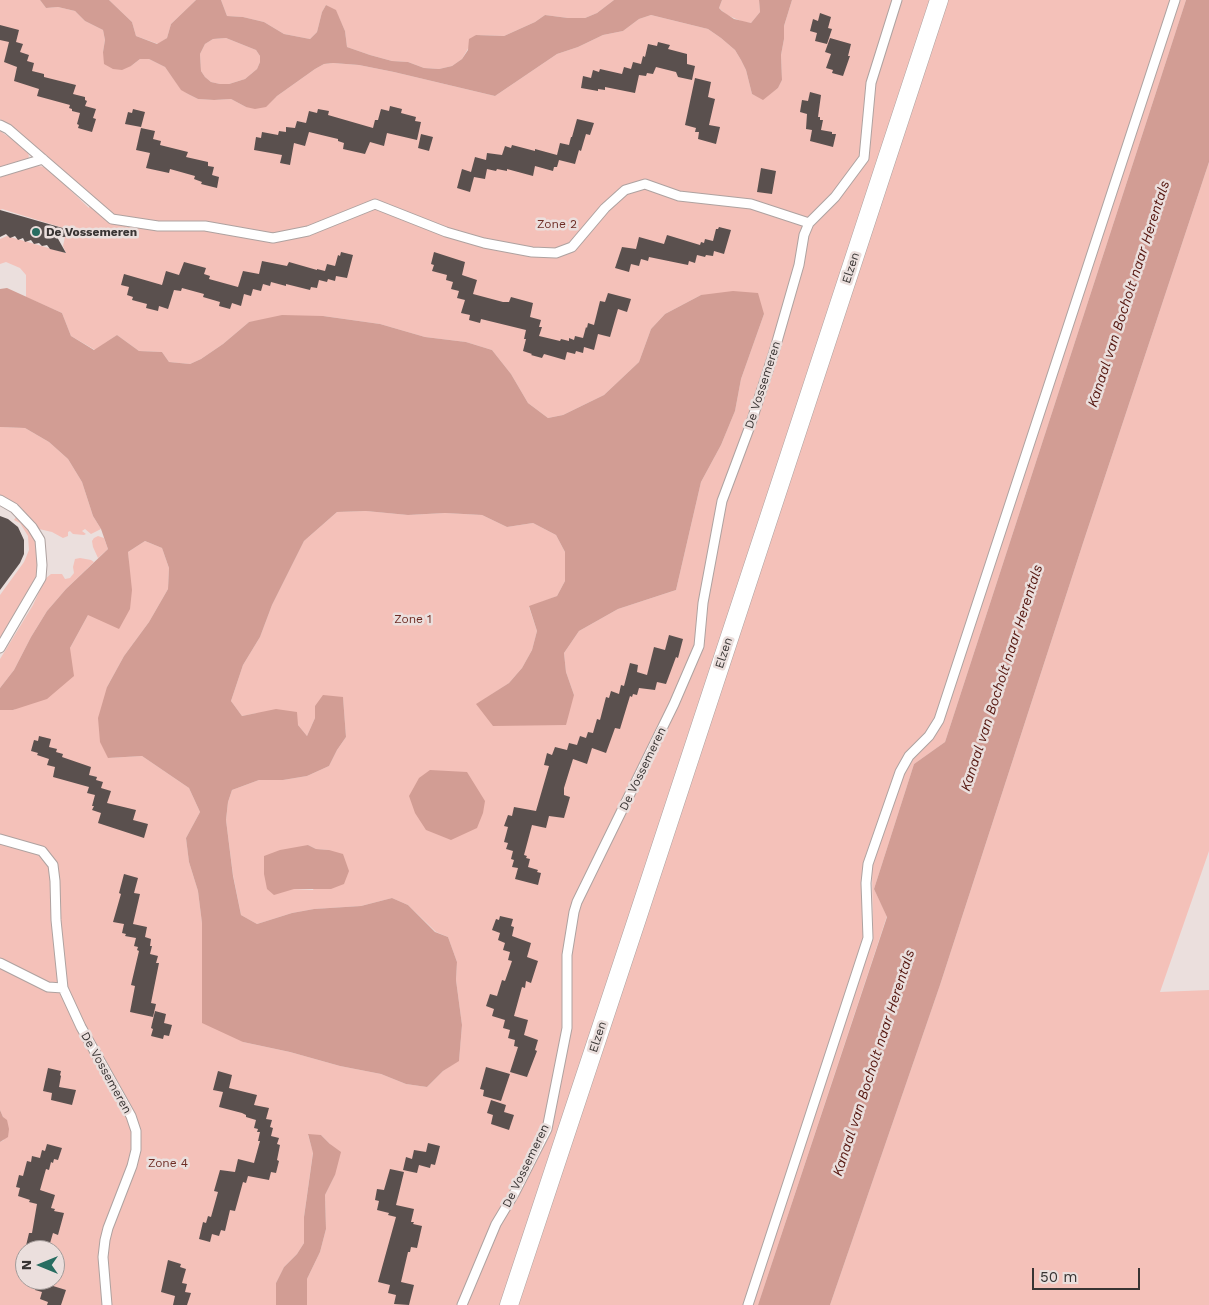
<!DOCTYPE html>
<style>
body{margin:0}
#map{position:relative;width:1209px;height:1305px;overflow:hidden;background:#ebdfdd;font-family:"Work Sans",sans-serif}
canvas{display:block}
.north{position:absolute;left:15px;top:1240px;width:50px;height:50px;box-sizing:border-box;background:#ebdfdd;border:1px solid #a39b99;border-radius:50%;rotate:270deg;font-size:14px;font-weight:700;line-height:20px;text-align:center;color:#383433}
.north::after{content:'';display:block;margin:auto;width:18px;height:22px;background:#286d61;clip-path:polygon(50% 0,100% 100%,50% 72%,0 100%)}
.scale{position:absolute;left:1032px;top:1268px;width:108px;height:22px;box-sizing:border-box;border:2px solid #383433;border-top:0;padding-left:6px;font-size:15px;line-height:18px;white-space:nowrap;color:#383433;-webkit-text-stroke:4px #ebdfdd;paint-order:stroke}
</style>
<div id="map">
<canvas width="1209" height="1305"></canvas>
<div class="north">N</div>
<div class="scale">50 m</div>
</div>
<script>
const c = document.querySelector('canvas').getContext('2d');
c.lineJoin = 'round';
function paint(path, color) {
  c.fillStyle = color;
  c.fill(path, 'evenodd');
}
function toPath(rows) {
  const path = new Path2D();
  for (const r of rows) {
    path.moveTo(r[0], r[1]);
    for (let i = 2; i < r.length; i += 2) path.lineTo(r[i], r[i + 1]);
  }
  return path;
}
function stroke(path, color, width, dash) {
  c.strokeStyle = color;
  c.lineWidth = width;
  c.lineCap = dash ? 'butt' : 'round';
  c.setLineDash(dash || []);
  c.stroke(path);
}
function label(font, color, halo, rows, align = 'center') {
  c.font = font + ' "Work Sans",sans-serif';
  c.lineWidth = 5;
  c.setLineDash([]);
  c.textBaseline = 'middle';
  c.strokeStyle = halo;
  c.fillStyle = color;
  for (const [text, x, y, turn = 0] of rows) {
    c.save();
    c.translate(x, y);
    c.rotate((+turn || 0) * Math.PI / 180);
    c.textAlign = isNaN(turn) ? turn : align;
    if (halo) c.strokeText(text, 0, 0);
    c.fillText(text, 0, 0);
    c.restore();
  }
}
paint(toPath([
 [0,0,40,0,46,8,58,7,75,11,85,21,103,30,105,40,103,52,131,66,140,59,149,59,165,67,181,89,188,94,198,99,214,100,231,99,246,107,266,106,277,96,315,69,324,64,333,63,359,65,394,72,495,96,557,54,578,47,603,35,623,31,639,19,651,15,708,29,721,38,735,50,741,60,746,70,752,94,763,99,778,88,782,80,781,55,784,39,784,26,792,0,931,0,503,1305,307,1305,307,1279,320,1252,326,1229,325,1195,335,1175,330,1144,321,1135,308,1135,313,1152,304,1217,304,1243,297,1254,284,1267,276,1283,276,1305,0,1305,0,1142,4,1140,3,1117,0,1110,0,710,14,710,70,648,88,615,129,566,128,552,145,541,162,548,169,568,168,589,149,622,124,656,107,687,108,758,142,756,189,788,200,812,186,838,189,862,198,891,202,923,203,954,202,984,243,1042,290,1052,340,1066,381,1074,406,1084,427,1087,443,1071,459,1060,462,1025,456,980,457,962,448,937,436,932,408,905,392,898,361,906,314,909,292,913,257,924,241,915,233,875,226,820,228,802,232,790,259,780,283,780,307,776,329,766,337,750,346,737,343,698,315,706,315,718,307,736,298,725,257,713,242,716,231,701,243,665,260,637,272,605,304,541,337,512,366,511,408,515,445,513,482,515,507,527,533,523,556,535,565,552,565,581,557,596,529,607,537,631,532,650,522,668,509,683,477,704,574,695,566,672,564,653,579,631,618,609,676,590,701,482,721,445,735,411,741,379,764,314,701,295,665,314,651,329,639,362,604,395,563,415,548,418,528,403,511,374,492,350,466,342,425,337,380,324,323,316,249,322,223,344,201,359,190,364,169,362,162,352,139,351,117,335,95,350,71,336,62,313,26,297,26,275,20,268,6,262,0,264,0,239,7,236,66,253,63,246,65,237,72,237,73,231,2,209,0,210,0,176,37,166,46,167,89,208,90,201,43,159,23,136,0,119],
 [308,845,316,849,329,850,313,890,294,889],
 [25,1250,55,1250,55,1280,25,1280],
 [109,0,196,0,171,24,167,38,158,44,136,36,132,22],
 [221,0,614,0,597,13,585,18,568,18,545,15,535,22,504,36,476,35,462,59,452,66,439,69,424,68,408,62,392,61,370,55,347,47,345,31,336,11,326,5,322,12,317,32,310,39,284,34,264,22,243,17,227,16],
 [722,0,759,0,760,12,751,23,743,22,727,15,719,8],
 [946,0,1171,0,935,717,924,736,898,766,866,854,863,874,864,942,743,1305,518,1305],
 [1179,0,1186,0,945,742,914,764,874,889,887,916,758,1305,752,1305,863,962,873,938,872,866,902,775,911,759,930,741,941,723],
 [226,38,256,50,260,56,260,62,257,69,245,79,229,84,220,84,211,82,205,77,201,71,200,54,205,44,213,39],
 [0,131,28,150,29,159,0,169],
 [1209,162,1209,851,1160,992,1209,990,1209,1305,830,1305,940,985,1083,543],
 [0,427,25,428,49,442,68,459,82,482,93,516,101,529,91,534,85,529,82,531,86,534,84,535,73,534,70,531,68,532,68,536,63,538,52,532,39,529,19,506,0,496],
 [16,517,18,517,35,537,40,548,38,577,0,643,0,595,24,562,29,550,28,536,20,523,14,520],
 [98,536,104,538,108,549,98,558,93,547,92,541,94,538],
 [80,558,91,560,94,562,66,589,47,611,31,637,14,670,0,688,0,659,33,605,45,579,51,574,62,574,65,579,70,578,74,573,73,567,75,559]
]), '#f4c1b9');
paint(toPath([
 [40,0,109,0,132,22,136,36,157,44,167,38,171,24,196,0,221,0,227,16,243,17,264,22,284,34,310,39,317,32,322,12,326,5,336,10,345,31,347,47,370,55,392,61,408,62,424,68,439,69,452,66,462,59,468,50,469,39,476,35,504,36,535,22,545,15,568,18,585,18,597,13,614,0,722,0,719,8,722,11,734,19,751,23,760,12,759,0,792,0,784,26,784,39,781,55,782,80,778,88,763,100,752,94,746,70,741,60,735,50,721,38,708,29,651,15,639,19,623,31,603,35,578,47,557,54,495,96,394,72,359,65,333,63,324,64,315,69,277,96,266,107,255,109,246,107,231,99,214,100,198,99,188,94,181,90,165,67,149,59,140,59,131,66,122,70,113,69,104,64,103,52,105,40,103,30,85,21,75,11,58,7,46,8],
 [226,38,256,50,260,56,260,62,257,69,245,79,229,84,220,84,211,82,205,77,201,71,200,54,205,44,213,39],
 [1186,0,1209,0,1209,162,1083,543,940,985,830,1305,758,1305,887,917,874,889,914,764,945,742],
 [7,288,62,313,71,336,94,350,117,335,139,351,162,352,169,362,190,364,201,359,223,344,249,322,282,315,323,316,380,324,425,337,466,342,492,350,511,374,528,403,548,418,563,415,604,395,639,362,651,329,665,314,701,295,733,291,758,293,764,314,741,379,735,411,721,445,701,482,676,590,618,609,579,631,564,653,566,672,574,695,566,725,493,726,476,704,509,683,522,668,532,650,537,631,529,606,557,596,565,581,565,552,556,535,533,523,507,527,482,515,445,513,408,515,366,511,337,512,304,541,272,605,260,637,243,665,231,701,242,716,276,709,297,712,298,725,307,736,315,718,315,706,323,695,343,697,346,737,337,750,329,766,307,776,283,780,259,780,232,790,228,802,226,820,233,876,241,915,257,924,292,913,314,909,361,906,392,898,408,905,435,932,448,937,457,962,456,980,462,1025,459,1061,443,1071,427,1087,406,1084,381,1074,340,1066,290,1052,243,1042,202,1023,202,923,198,891,189,862,186,838,200,812,189,788,142,756,108,758,100,742,98,718,107,687,124,656,149,622,168,589,169,568,162,548,145,541,128,552,132,590,130,609,119,629,88,615,70,648,74,676,47,699,13,710,0,710,0,688,14,670,31,637,47,611,66,589,108,549,101,529,93,516,82,482,68,459,49,442,25,428,0,427,0,289],
 [430,770,467,772,485,801,483,813,477,828,451,840,426,830,415,813,409,796,419,778],
 [308,845,316,849,329,850,343,854,349,871,344,884,331,889,294,889,274,895,267,889,264,874,264,856,280,850],
 [0,1110,3,1117,7,1120,9,1129,8,1137,0,1142],
 [308,1134,321,1135,330,1144,341,1152,335,1175,325,1195,326,1229,320,1252,307,1279,307,1305,276,1305,276,1283,284,1267,297,1254,304,1243,304,1217,313,1153]
]), '#d29d94');
paint(toPath([
 [820,13,831,17,828,28,832,29,827,44,815,41,817,33,810,31,813,19,818,21],
 [0,25,19,30,16,42,23,44,20,52,29,55,27,61,34,63,32,71,44,74,44,77,76,85,73,94,85,97,85,100,87,101,85,106,96,109,93,118,96,119,92,132,78,128,79,125,77,124,80,113,72,111,72,109,69,108,70,105,37,96,39,89,14,81,17,67,4,62,9,42,0,40],
 [830,38,851,44,848,56,850,56,843,76,832,73,833,70,826,68,831,54,825,52],
 [658,42,670,45,668,49,687,54,687,64,695,66,692,80,678,77,676,72,656,67,653,74,647,73,646,76,639,75,635,93,605,87,605,90,598,89,598,91,581,88,583,76,591,78,593,70,599,72,600,69,622,74,624,67,631,69,633,62,641,64,643,56,645,57,648,44,657,46],
 [695,78,711,82,708,97,715,99,709,125,720,127,716,144,698,139,699,132,695,132,696,128,685,125],
 [810,92,821,95,818,117,820,117,820,120,823,120,821,130,832,132,832,134,836,134,833,147,810,141,812,130,806,129,807,114,800,112,802,100,808,101],
 [390,106,402,109,401,113,416,117,415,121,421,122,417,140,387,133,384,146,370,142,365,154,343,149,344,143,338,141,338,139,309,132,305,146,294,143,290,165,280,163,282,155,254,150,256,137,261,138,262,132,278,135,279,131,286,132,286,127,295,128,297,121,306,123,309,111,317,113,318,109,329,111,328,115,373,128,375,120,378,120,381,109,389,111],
 [133,109,145,112,141,127,125,124,128,112,132,113],
 [577,119,594,123,590,135,586,134,581,151,579,150,575,164,559,160,557,167,554,167,553,171,535,166,533,176,507,169,507,171,497,169,496,171,487,169,485,179,474,177,470,192,457,188,462,169,471,172,475,157,486,160,487,153,502,155,505,146,511,148,512,145,535,151,535,149,557,155,560,143,569,145,571,137,572,137],
 [141,128,155,131,153,139,161,141,160,145,188,152,186,157,208,162,208,166,214,167,212,175,219,177,217,188,201,184,202,182,194,179,195,176,170,169,169,173,146,168,150,153,136,150],
 [421,134,433,137,429,151,418,148],
 [761,168,776,171,772,194,757,192],
 [0,210,80,233,80,237,57,237,66,253,50,249,47,245,42,246,39,243,34,244,31,240,25,242,23,238,18,240,15,236,10,238,6,234,0,237],
 [719,227,731,230,724,254,714,251,713,256,706,255,705,257,697,255,695,263,689,261,688,265,649,257,648,261,641,259,639,266,631,264,629,272,615,268,622,247,636,249,639,237,664,244,667,235,700,245,701,242,704,243,705,239,713,241,716,229,718,229],
 [341,252,353,255,347,278,336,276,335,281,328,279,327,282,319,280,317,288,311,287,310,290,286,284,286,286,271,282,270,286,263,284,261,291,253,289,251,296,244,294,241,306,232,303,230,309,219,306,220,302,203,297,204,294,182,288,181,291,174,290,168,309,159,306,158,311,146,308,147,304,132,300,133,297,127,295,129,287,121,285,124,274,162,285,166,271,179,275,184,262,206,268,204,274,210,276,209,279,238,287,243,271,259,274,262,261,287,266,289,262,317,270,317,269,325,271,327,264,335,266,338,255,340,256],
 [434,252,465,262,462,275,477,280,473,294,503,302,509,302,511,297,533,303,530,317,541,320,539,327,542,327,539,336,560,341,561,339,569,341,569,338,574,340,575,336,583,338,586,327,587,328,588,323,594,325,600,301,605,302,608,293,631,299,627,312,618,309,610,337,598,334,594,350,584,347,583,353,576,351,575,354,567,352,565,360,544,354,542,358,531,355,532,354,523,351,526,339,524,339,526,330,481,319,480,323,469,320,470,315,461,313,465,300,457,298,459,291,451,289,453,282,446,280,447,275,432,271,434,265,431,264],
 [0,516,8,519,18,527,24,540,24,554,20,563,0,590],
 [669,635,683,639,678,658,676,657,666,684,657,682,655,690,639,688,637,695,633,694,632,697,630,696,620,729,615,728,606,753,592,748,587,764,573,759,564,788,564,795,570,797,564,818,549,816,546,828,532,825,524,855,527,856,526,858,530,859,528,867,538,870,537,872,541,873,538,885,515,879,518,868,512,867,514,860,511,859,513,851,506,849,508,843,504,842,508,827,504,826,508,815,512,816,514,807,536,811,549,766,544,765,547,753,552,755,555,747,567,750,569,743,577,745,580,736,586,738,588,732,593,733,597,719,600,720,606,697,609,698,611,691,619,694,621,685,624,686,630,663,638,665,637,672,647,675,654,647,665,650],
 [39,736,51,739,49,747,57,749,56,752,63,754,62,757,91,767,89,775,97,777,96,780,103,782,101,788,111,791,107,803,136,810,133,820,148,824,144,838,98,823,101,813,92,810,94,806,92,806,95,795,87,793,89,787,53,777,55,767,47,765,49,759,37,755,38,753,31,751,34,740,38,741],
 [124,874,138,878,134,893,140,894,133,924,147,927,145,937,151,939,150,946,152,946,150,954,158,956,156,963,159,963,151,1003,156,1004,153,1017,130,1012,135,986,131,985,139,951,137,950,138,947,134,946,136,938,125,936,126,934,122,933,124,924,113,922,121,894,119,893],
 [500,916,513,919,511,926,514,927,512,936,531,943,527,957,538,961,531,983,526,981,525,988,522,987,514,1016,528,1020,524,1035,538,1040,535,1050,537,1051,527,1077,510,1072,518,1047,514,1046,515,1040,508,1038,510,1030,503,1028,505,1020,492,1016,494,1009,486,1006,490,994,497,996,502,980,505,981,512,961,508,960,510,952,503,950,505,943,498,940,500,933,492,930,496,919,499,920],
 [155,1011,166,1014,164,1023,172,1025,169,1036,164,1035,163,1039,151,1036,153,1029,151,1028],
 [486,1067,510,1074,501,1101,483,1096,484,1090,480,1089],
 [48,1068,61,1071,60,1075,61,1076,59,1087,76,1090,72,1105,51,1100,52,1093,43,1091],
 [218,1071,232,1075,229,1088,257,1095,254,1105,269,1108,266,1119,272,1120,270,1127,273,1128,271,1136,279,1138,277,1144,280,1145,277,1160,279,1161,276,1173,271,1172,269,1180,248,1176,246,1183,243,1182,235,1211,230,1210,225,1231,221,1230,219,1236,212,1234,210,1242,199,1239,203,1222,206,1223,208,1216,211,1217,218,1192,214,1191,220,1170,235,1172,238,1159,254,1163,260,1141,258,1141,260,1132,257,1132,258,1129,254,1128,256,1120,246,1117,246,1115,242,1113,219,1107,223,1092,213,1090],
 [491,1100,506,1105,504,1112,514,1115,509,1130,491,1124,493,1115,487,1113],
 [428,1143,440,1146,435,1165,431,1164,430,1168,419,1165,417,1173,403,1170,406,1157,412,1159,414,1150,426,1152],
 [47,1144,62,1148,58,1160,54,1159,53,1163,51,1162,49,1170,46,1169,40,1190,55,1195,51,1208,55,1209,54,1211,64,1213,58,1235,53,1233,48,1250,25,1250,29,1233,32,1233,37,1204,29,1202,30,1200,18,1196,20,1188,16,1187,19,1175,23,1176,27,1161,31,1162,32,1156,40,1158,42,1150,45,1151],
 [390,1169,404,1172,396,1205,414,1209,411,1222,414,1222,413,1224,422,1226,417,1248,411,1247,410,1252,408,1252,401,1282,414,1285,409,1305,394,1304,396,1295,388,1293,390,1285,378,1282,396,1217,388,1215,389,1213,377,1210,379,1201,375,1200,377,1189,384,1190],
 [168,1260,181,1264,180,1267,186,1269,182,1283,187,1284,185,1292,191,1293,187,1305,173,1305,175,1296,161,1292],
 [38,1280,53,1280,53,1286,66,1290,61,1305,47,1305,48,1302,40,1299,42,1292,35,1290]
]), '#5a504e');
const service = toPath([
 [0,125,8,129,112,219,158,226,205,226,273,238,308,231,375,204,446,232,484,243,532,252,556,253,572,247,605,208,625,190,645,184,679,196,751,204,809,223],
 [0,172,43,159],
 [0,500,14,508,32,527,40,540,42,565,41,578,0,648],
 [0,839,42,851,53,865,55,881,56,920,63,988,81,1027,131,1116,136,1131,136,1150,132,1166,108,1228,105,1240,103,1257,107,1305],
 [0,963,48,987,63,988],
 [462,1305,496,1224,514,1194,547,1129,567,1028,567,955,574,912,577,902,674,704,699,646,703,603,722,501,750,426,774,352,799,265,804,235,809,223,835,197,864,158,871,83,897,0],
 [748,1305,868,938,866,883,868,864,900,772,909,756,929,736,939,720,1175,0]
]);
const minor = toPath([
 [509,1305,637,919,939,0]
]);
stroke(service, '#aea2a0', 11);
stroke(minor, '#aea2a0', 19);
stroke(service, '#fff', 9);
stroke(minor, '#fff', 18);
for (const [x, y, r, color] of [
 [36,232,5,"#286d61"]
]) {
  const dot = new Path2D();
  dot.arc(x, y, r, 0, 2 * Math.PI);
  c.fillStyle = color;
  c.fill(dot);
  stroke(dot, '#ebdfdd', 2);
}
label('12px', '#6d2c24', '#ebdfdd', [
 ["Zone 2",557,224],
 ["Zone 1",413,619],
 ["Zone 4",168,1163]
]);
label('bold 12px', '#383433', '#ebdfdd', [
 ["De Vossemeren",46,232]
], 'left');
label('12px', '#383433', '#ebdfdd', [
 ["Elzen",851,268,-72],
 ["De Vossemeren",763,385,-72],
 ["Elzen",724,653,-72],
 ["De Vossemeren",643,769,-64],
 ["Elzen",598,1037,-72],
 ["De Vossemeren",106,1073,61],
 ["De Vossemeren",526,1166,-64]
]);
label('italic 14px', '#55160f', '#ebdfdd', [
 ["Kanaal van Bocholt naar Herentals",1129,294,-72],
 ["Kanaal van Bocholt naar Herentals",1002,678,-72],
 ["Kanaal van Bocholt naar Herentals",874,1063,-72]
]);
</script>
